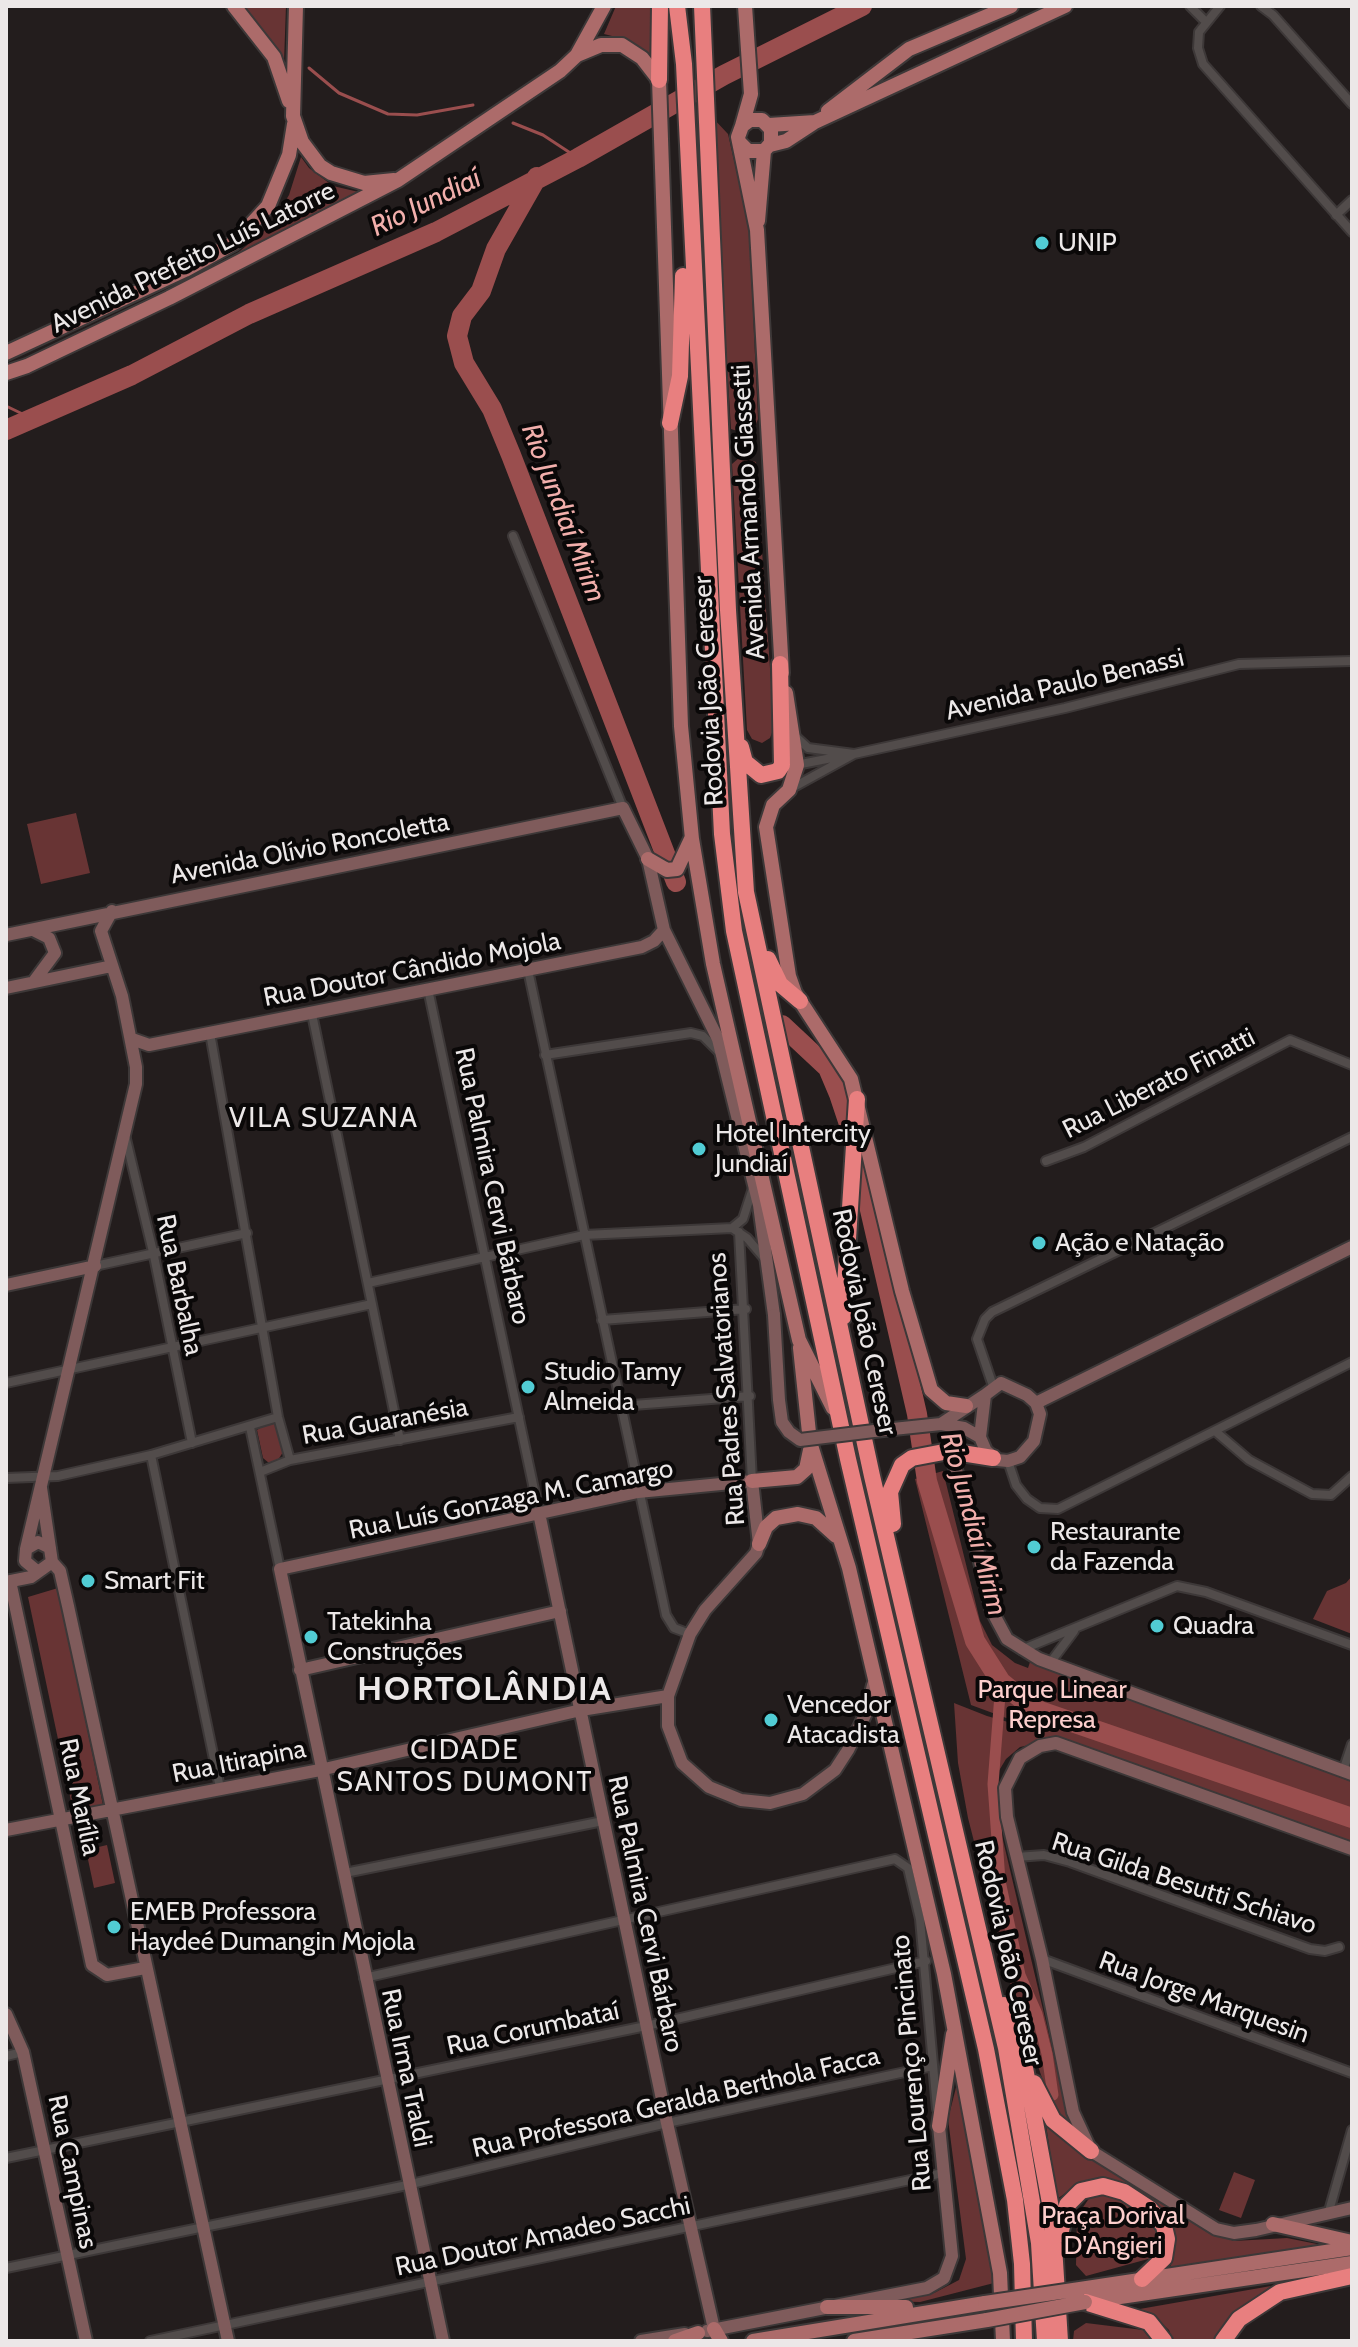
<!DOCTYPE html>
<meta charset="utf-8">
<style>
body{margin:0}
#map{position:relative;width:1358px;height:2347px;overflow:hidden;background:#231d1d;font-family:Cabin,sans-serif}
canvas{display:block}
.frame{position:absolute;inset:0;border:8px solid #ece8e8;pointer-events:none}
</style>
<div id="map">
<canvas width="1358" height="2347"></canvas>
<div class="frame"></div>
</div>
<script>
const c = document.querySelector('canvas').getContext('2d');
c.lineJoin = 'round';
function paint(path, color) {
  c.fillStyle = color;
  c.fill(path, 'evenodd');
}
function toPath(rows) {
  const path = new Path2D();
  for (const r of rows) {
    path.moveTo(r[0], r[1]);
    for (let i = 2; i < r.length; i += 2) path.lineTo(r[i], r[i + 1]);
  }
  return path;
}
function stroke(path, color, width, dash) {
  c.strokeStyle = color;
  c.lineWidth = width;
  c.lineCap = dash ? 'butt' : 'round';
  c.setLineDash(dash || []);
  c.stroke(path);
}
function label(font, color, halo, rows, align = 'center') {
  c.font = font + ' Cabin,sans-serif';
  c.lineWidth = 8;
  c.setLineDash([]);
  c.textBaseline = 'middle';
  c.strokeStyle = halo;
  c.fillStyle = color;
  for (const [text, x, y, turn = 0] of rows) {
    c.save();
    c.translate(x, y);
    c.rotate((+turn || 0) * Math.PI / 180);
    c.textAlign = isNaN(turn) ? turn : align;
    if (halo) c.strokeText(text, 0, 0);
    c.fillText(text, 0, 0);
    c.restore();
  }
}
paint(toPath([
 [241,6,286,6,284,62,281,63,262,30],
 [616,6,652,6,652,57,628,40,604,34],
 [712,117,728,134,749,226,758,419,753,432,747,434,731,429],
 [301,157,309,168,333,186,363,193,227,262,271,225,289,195],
 [740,457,756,462,774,727,770,738,762,743,752,739,747,730,732,464],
 [76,813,90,873,41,884,27,824],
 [269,1422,276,1424,283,1452,278,1460,269,1463,263,1458,257,1430],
 [943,1471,980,1621,992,1645,1015,1663,1028,1668,1031,1659,1352,1782,1352,1848,1048,1741,1020,1747,1006,1759,997,1774,998,1819,1071,2128,1054,2113,1012,1990,968,1818,958,1763,954,1703,987,1716,1008,1722,1009,1719,971,1705,915,1479],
 [1352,1576,1352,1634,1313,1619,1327,1591,1346,1583],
 [58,1588,103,1805,74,1815,28,1597],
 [107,1845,115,1883,94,1888,86,1850],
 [962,2064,994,2283,920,2302,882,2301,934,2293,959,2280,966,2259,948,2119],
 [1045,2118,1061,2137,1204,2230,1234,2241,1287,2238,1317,2244,1319,2248,1170,2269,1175,2247,1171,2226,1134,2191,1111,2180,1080,2183,1057,2199],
 [1234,2172,1255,2180,1241,2218,1219,2210],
 [1102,2192,1115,2194,1160,2222,1159,2256,1086,2276,1076,2265,1077,2216,1090,2197],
 [1271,2286,1234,2314,1214,2341,1173,2341,1169,2330,1154,2316,1134,2310],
 [1086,2323,1143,2330,1152,2341,1073,2341,1074,2331]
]), '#683434');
stroke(toPath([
 [309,68,339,93,388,114,417,115,473,105],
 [513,123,543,135,578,158],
 [6,406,33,419]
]), '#9a4e4e', 3);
stroke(toPath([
 [1001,1682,993,1784,1000,1881,1020,1975,1037,2014,1047,2054,1053,2095]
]), '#9a4e4e', 11);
stroke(toPath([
 [537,177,496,249,481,291,462,316,457,336,464,363,492,409,511,455,676,882],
 [6,430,132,375,249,314,436,232,578,158,724,75,862,6],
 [782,1025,828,1068,839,1094,853,1136,917,1414,927,1481,975,1641,1001,1682,1034,1709,1352,1818]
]), '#9a4e4e', 20);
const street = toPath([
 [1190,6,1205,21],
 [1220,6,1199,32,1198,48,1203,64,1352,232],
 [1261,6,1273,15,1352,104],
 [1336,215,1352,200],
 [513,536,623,808],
 [796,737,808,748,854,754,1065,708,1239,664,1352,661],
 [796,765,842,756],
 [792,788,854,754],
 [528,970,666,1615,674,1628,690,1634],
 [428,989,539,1513],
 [312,1014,400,1440],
 [210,1033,278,1417,290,1460],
 [545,1055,691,1033,703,1036,720,1053],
 [125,1135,154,1256,192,1443],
 [1046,1161,1084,1147,1290,1040,1352,1065],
 [732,1228,743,1219,753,1188],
 [739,1232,752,1481],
 [95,1266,247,1233],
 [368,1283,584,1235,732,1228,747,1238,765,1259],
 [602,1320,746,1309],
 [6,1383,372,1304],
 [993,1386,977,1339,985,1319,992,1312,1352,1137],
 [620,1406,750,1396],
 [250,1427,280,1569],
 [1215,1431,1249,1460,1312,1494,1331,1495,1352,1476],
 [151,1455,220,1788],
 [1008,1461,1016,1485,1027,1499,1040,1508,1058,1509,1352,1362],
 [260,1472,290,1460,519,1417],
 [6,1478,58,1476,151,1455,278,1417],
 [1021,1650,1177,1586,1206,1592,1352,1645],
 [1050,1663,1074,1631],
 [1343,1771,1352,1744],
 [1016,1857,1044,1855,1070,1862,1310,1949,1325,1951,1339,1947],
 [345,1873,603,1821],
 [1042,1959,1352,2073],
 [364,1978,895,1859,908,1868,920,1919,937,2109],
 [6,2056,23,2052],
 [6,2158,646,2026,926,1961],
 [1329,2211,1352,2130],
 [6,2268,407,2185,667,2123,933,2066],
 [150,2341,943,2173]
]);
const secondary = toPath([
 [33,930,49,938,55,953,35,980],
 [664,930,718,1039,759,1205,774,1315],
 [6,935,623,808,648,859,664,930,654,941,642,947,149,1045,132,1039],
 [6,988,112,966],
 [6,1285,95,1266],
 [1001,1383,1027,1395,1036,1403,1040,1414,1034,1441,1020,1457,1008,1461,997,1460,986,1451,980,1437,985,1395,1001,1383],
 [1036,1403,1352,1247],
 [941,1424,964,1428,980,1437],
 [874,1431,941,1424,985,1395],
 [949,1451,962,1487,992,1611,1007,1639,1039,1659,1352,1774],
 [539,1513,667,2123,714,2329],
 [26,1549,136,1084,136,1067,122,996,101,931,112,911],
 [52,1562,60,1571,68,1606,228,2341],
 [37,1571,25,1561,26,1549,38,1542,50,1548],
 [10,1581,92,1965,107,1975,145,1968],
 [6,1582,31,1577,52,1562,41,1488],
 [300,1670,560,1611],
 [6,1830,320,1770,581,1710,668,1696],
 [1352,1849,1056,1743,1040,1746,1020,1758,1005,1788,1007,1817,1042,1959,1073,2112,1091,2151,1216,2229,1234,2233,1256,2230,1352,2208],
 [6,2014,23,2052,86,2341],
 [707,2331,927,2288,944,2278,952,2256,939,2126],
 [443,2341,280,1569,638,1492,752,1481,759,1544,756,1553,705,1610,690,1634,668,1696,668,1726,682,1763,709,1787,741,1800,770,1803,803,1794,835,1770,848,1750,867,1711,873,1685],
 [641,2341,685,2334]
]);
const primary = toPath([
 [234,6,274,57,289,101],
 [296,6,293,116,302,142,320,166,331,173,364,183,394,180],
 [577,55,601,45,622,45,642,58,659,80,681,726,692,839,713,964,799,1340,833,1408],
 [828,111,909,49,1011,6],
 [769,125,815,122],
 [742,126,751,94,745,6],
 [740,143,748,151,764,151,771,143,771,129,762,120,750,120,742,126,738,137,757,230,782,673],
 [770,145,786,141,815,122,1065,6],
 [758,221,764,151],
 [6,353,185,270,234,243,268,206,289,155,294,124],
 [6,373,27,366,169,298,398,180,560,71,577,55,604,6],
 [786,693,797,765,789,790,773,805,766,827,789,976,795,993,851,1079,902,1291,931,1390,946,1403,966,1406],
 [648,859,667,870,677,869,691,839],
 [800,1348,810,1442,849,1568,944,1974,1000,2273,1003,2341],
 [752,1481,797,1477,806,1469,810,1450],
 [759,1544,766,1527,776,1518,798,1514,816,1518,836,1536],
 [939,2126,953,2034],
 [1273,2224,1352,2242],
 [1080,2289,1352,2248],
 [1086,2302,1352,2263],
 [827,2307,906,2307],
 [714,2329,721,2341],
 [675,2341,698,2333],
 [753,2341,985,2303],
 [854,2341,987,2320]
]);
const highway = toPath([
 [677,6,684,64,722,834,734,931,848,1459,986,2049,1015,2200,1022,2264,1024,2341],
 [702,6,728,610,746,892,872,1476,1006,2048,1039,2243,1045,2341],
 [659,80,660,6],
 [670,423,680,376,683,276],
 [741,747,745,762,761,775,778,771,782,765,780,664],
 [768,959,780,984,800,1001],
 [843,1317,857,1099],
 [893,1524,890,1492,902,1465,912,1458,949,1451,993,1458],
 [1004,2005,1024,2054],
 [1021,2046,1052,2214,1060,2341],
 [1034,2083,1053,2120,1091,2151],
 [1060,2235,1067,2205,1081,2191,1103,2186,1124,2192,1150,2209,1164,2226,1167,2239,1164,2258,1142,2279],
 [1085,2302,1149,2322,1164,2341],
 [1223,2341,1239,2319,1280,2292,1352,2276]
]);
stroke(street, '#3d3838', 12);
stroke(secondary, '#3d3838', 16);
stroke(primary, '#3d3838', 18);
stroke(highway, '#3d3838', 20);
stroke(street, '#524c4b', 8);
stroke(secondary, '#7f5b5b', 12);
stroke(primary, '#ac6b6a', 14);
stroke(highway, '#e87f7f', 16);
const secondaryBridge = toPath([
 [774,1315,779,1400,782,1422,789,1432,800,1440,874,1431]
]);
const primaryBridge = toPath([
 [985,2303,1080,2289],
 [987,2320,1085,2302]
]);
stroke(secondaryBridge, '#3d3838', 16, []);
stroke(primaryBridge, '#3d3838', 18, []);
stroke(secondaryBridge, '#7f5b5b', 12);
stroke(primaryBridge, '#ac6b6a', 14);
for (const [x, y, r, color] of [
 [1042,243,8,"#51ccd4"],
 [699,1149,8,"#51ccd4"],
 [1039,1243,8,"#51ccd4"],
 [528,1387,8,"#51ccd4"],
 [1034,1547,8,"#51ccd4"],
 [88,1581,8,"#51ccd4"],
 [1157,1626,8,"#51ccd4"],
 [311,1637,8,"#51ccd4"],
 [771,1720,8,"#51ccd4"],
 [114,1927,8,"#51ccd4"]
]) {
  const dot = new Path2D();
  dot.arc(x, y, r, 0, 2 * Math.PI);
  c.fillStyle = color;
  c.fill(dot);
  stroke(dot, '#0a0808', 3);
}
label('26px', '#ece8e8', '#0a0808', [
 ["UNIP",1058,243],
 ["Hotel Intercity",715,1134],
 ["Jundiaí",715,1164],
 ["Ação e Natação",1055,1243],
 ["Studio Tamy",544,1372],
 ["Almeida",544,1402],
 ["Restaurante",1050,1532],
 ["da Fazenda",1050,1562],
 ["Smart Fit",104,1581],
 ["Tatekinha",327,1622],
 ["Construções",327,1652],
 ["Quadra",1173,1626],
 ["Vencedor",787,1705],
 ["Atacadista",787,1735],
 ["EMEB Professora",130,1912],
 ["Haydeé Dumangin Mojola",130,1942]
], 'left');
label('26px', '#ece8e8', '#0a0808', [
 ["Avenida Prefeito Luís Latorre",193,258,-26],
 ["Avenida Armando Giassetti",749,512,-93],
 ["Avenida Paulo Benassi",1065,685,-13],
 ["Rodovia João Cereser",709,691,-93],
 ["Avenida Olívio Roncoletta",310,849,-11],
 ["Rua Doutor Cândido Mojola",412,970,-11],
 ["Rua Liberato Finatti",1159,1084,-27],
 ["Rua Palmira Cervi Bárbaro",492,1186,78],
 ["Rua Barbalha",179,1285,78],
 ["Rodovia João Cereser",864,1322,78],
 ["Rua Padres Salvatorianos",727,1389,-94],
 ["Rua Guaranésia",385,1422,-10],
 ["Rua Luís Gonzaga M. Camargo",511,1500,-11],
 ["Rua Itirapina",239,1762,-11],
 ["Rua Marília",79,1797,78],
 ["Rua Gilda Besutti Schiavo",1184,1884,18],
 ["Rua Palmira Cervi Bárbaro",645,1914,78],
 ["Rodovia João Cereser",1008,1953,77],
 ["Rua Jorge Marquesin",1204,1998,20],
 ["Rua Corumbataí",533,2029,-12],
 ["Rua Lourenço Pincinato",912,2063,-95],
 ["Rua Irma Traldi",406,2068,78],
 ["Rua Professora Geralda Berthola Facca",676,2103,-13],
 ["Rua Campinas",72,2172,78],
 ["Rua Doutor Amadeo Sacchi",543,2237,-12]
]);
label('26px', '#fdcfcd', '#0a0808', [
 ["Parque Linear",1052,1690],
 ["Represa",1052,1720],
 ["Praça Dorival",1113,2216],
 ["D'Angieri",1113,2246]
]);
label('italic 28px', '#f2afac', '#0a0808', [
 ["Rio Jundiaí",426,203,-26],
 ["Rio Jundiaí Mirim",563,513,69],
 ["Rio Jundiaí Mirim",973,1524,75]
]);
c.letterSpacing = '2px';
label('28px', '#ece8e8', '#0a0808', [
 ["VILA SUZANA",324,1119],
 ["CIDADE",465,1751],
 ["SANTOS DUMONT",465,1783]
]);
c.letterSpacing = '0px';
c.letterSpacing = '2px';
label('bold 34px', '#ece8e8', '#0a0808', [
 ["HORTOLÂNDIA",485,1690]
]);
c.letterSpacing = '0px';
</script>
